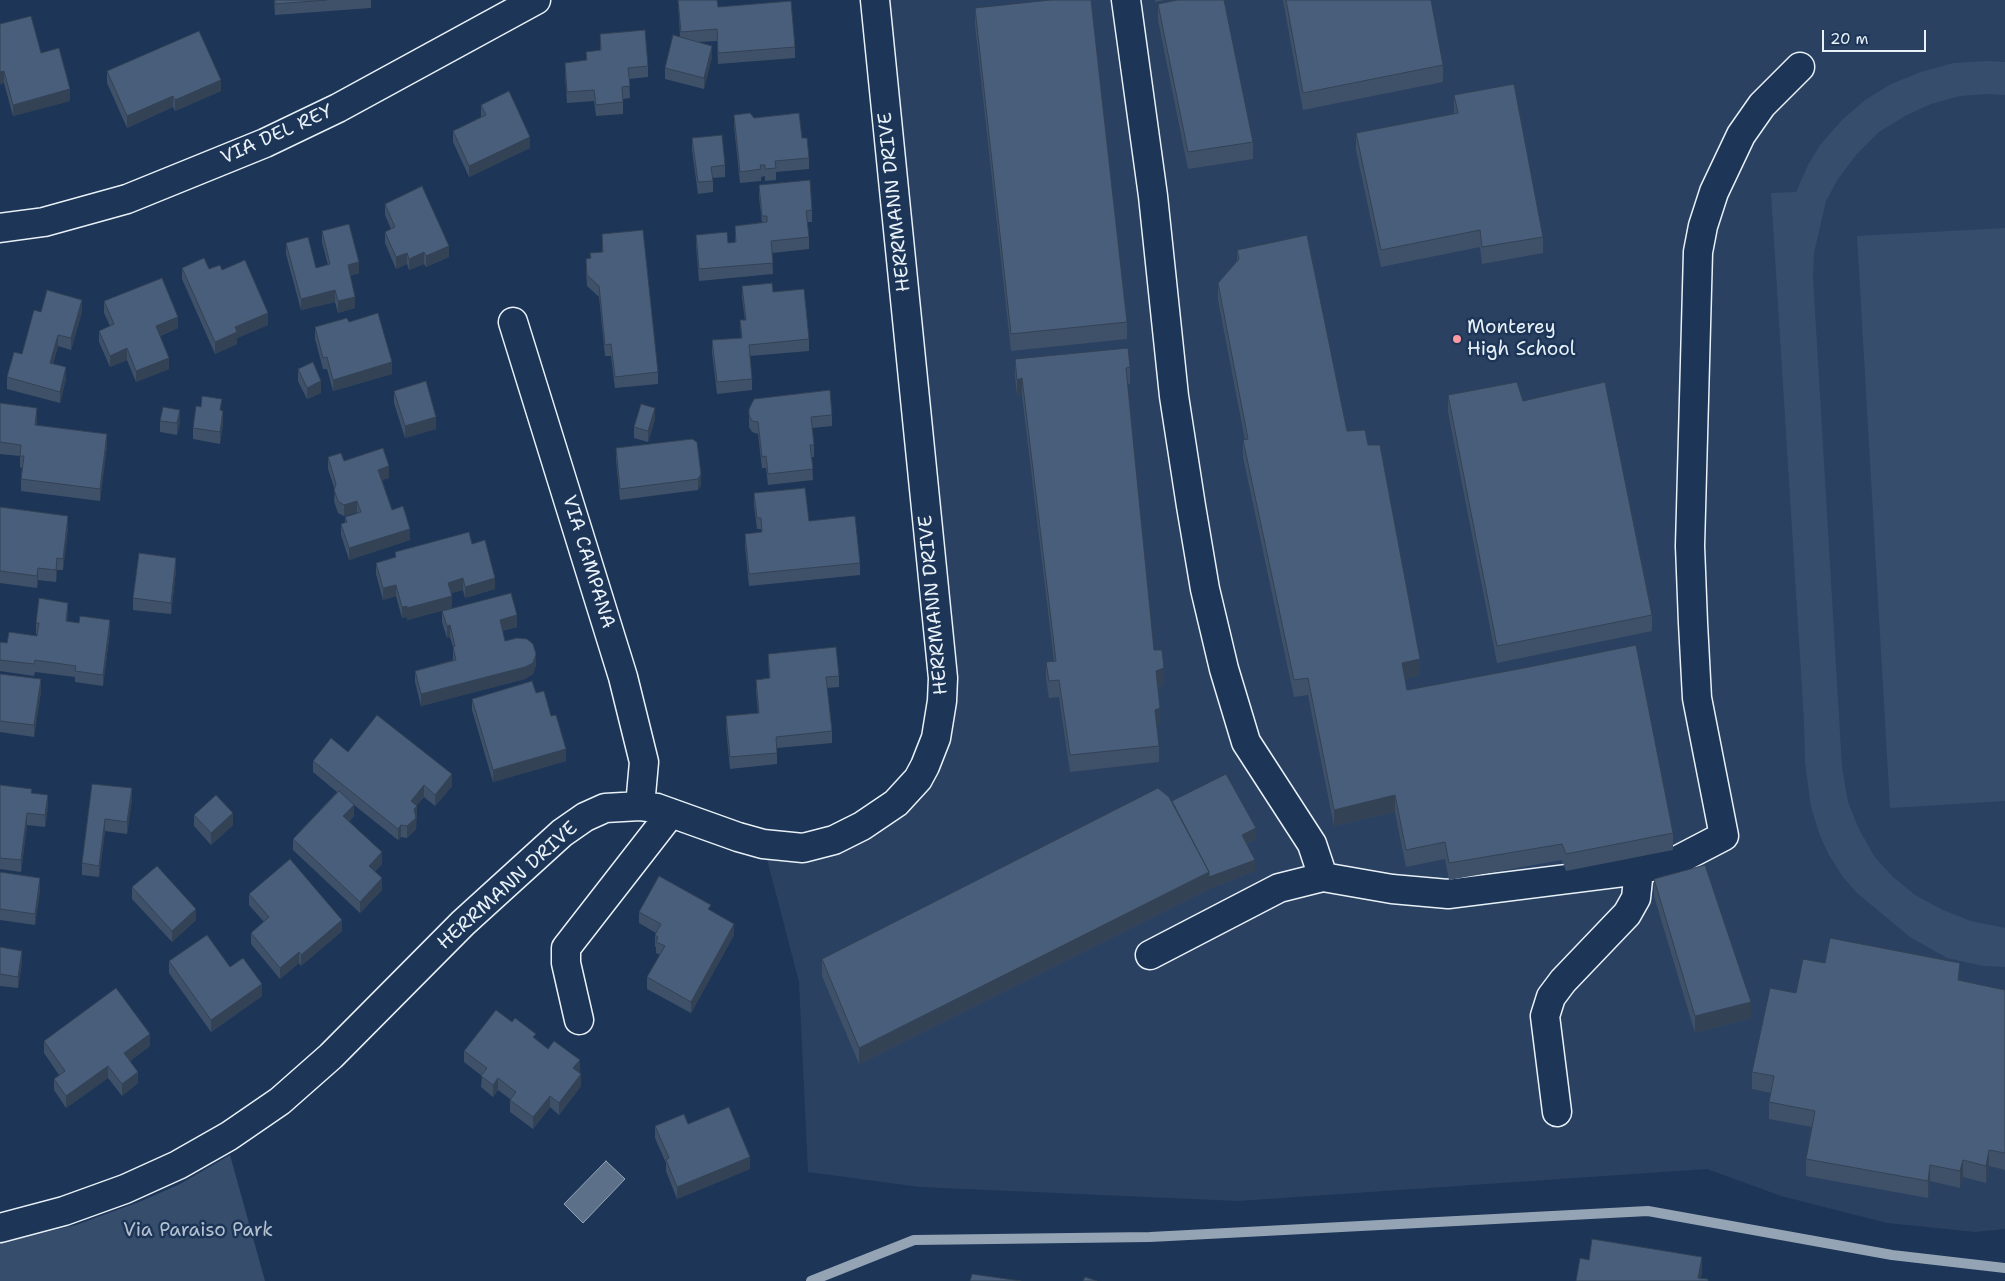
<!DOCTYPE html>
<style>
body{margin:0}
#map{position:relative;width:2005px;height:1281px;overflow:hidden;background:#1d3557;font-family:"Shantell Sans",sans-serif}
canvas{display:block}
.scale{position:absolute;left:1822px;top:30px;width:104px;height:22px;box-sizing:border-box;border:2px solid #e8f1f8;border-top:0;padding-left:6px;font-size:15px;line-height:18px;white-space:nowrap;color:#e8f1f8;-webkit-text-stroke:4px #1d3557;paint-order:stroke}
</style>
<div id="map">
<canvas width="2005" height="1281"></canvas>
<div class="scale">20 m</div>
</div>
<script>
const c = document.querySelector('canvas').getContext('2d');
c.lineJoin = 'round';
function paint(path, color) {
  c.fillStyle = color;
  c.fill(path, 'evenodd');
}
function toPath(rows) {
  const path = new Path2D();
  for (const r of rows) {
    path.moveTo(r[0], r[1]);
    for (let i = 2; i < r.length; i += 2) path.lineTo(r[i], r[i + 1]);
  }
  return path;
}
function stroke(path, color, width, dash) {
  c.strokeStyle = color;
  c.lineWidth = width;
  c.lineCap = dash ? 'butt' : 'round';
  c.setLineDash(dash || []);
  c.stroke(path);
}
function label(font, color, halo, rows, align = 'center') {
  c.font = font + ' "Shantell Sans",sans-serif';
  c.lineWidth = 5;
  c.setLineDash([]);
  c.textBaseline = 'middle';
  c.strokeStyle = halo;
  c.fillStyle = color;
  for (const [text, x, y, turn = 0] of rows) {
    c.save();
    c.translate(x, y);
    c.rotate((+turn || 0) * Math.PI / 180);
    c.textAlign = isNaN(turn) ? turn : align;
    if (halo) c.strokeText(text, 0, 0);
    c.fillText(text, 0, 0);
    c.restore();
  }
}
paint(toPath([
 [875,0,2005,0,2005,1229,1975,1232,1887,1223,1781,1196,1707,1169,1238,1201,920,1187,808,1172,799,982,763,844,862,826,936,737]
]), '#2a4162');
paint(toPath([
 [1987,61,2005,62,2005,95,1989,94,1960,96,1931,104,1905,116,1879,132,1856,155,1838,179,1826,201,1814,253,1813,277,1842,767,1848,802,1858,827,1874,856,1892,876,1915,895,1943,910,1971,921,2005,928,2005,967,1983,966,1947,958,1910,937,1857,893,1843,877,1829,855,1820,836,1811,807,1805,763,1804,721,1771,193,1796,192,1808,165,1820,145,1842,120,1865,100,1891,84,1921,72,1953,63],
 [2005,228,2005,801,1890,808,1857,236],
 [230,1155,265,1281,0,1281,0,1243,76,1225,139,1202,180,1184]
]), '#374d6c');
const water = toPath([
 [606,1161,625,1179,583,1223,564,1204,606,1161]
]);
paint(water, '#5d7089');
stroke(water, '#95a4b5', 1);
stroke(toPath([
 [811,1281,914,1240,1150,1237,1648,1211,1892,1255,2005,1268]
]), '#95a4b5', 10);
const minor = toPath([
 [1126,0,1153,196,1174,396,1191,506,1205,589,1224,669,1246,742,1312,844,1323,877,1392,889,1448,894,1639,870,1676,861,1724,836,1697,698,1693,623,1690,546,1698,252,1703,226,1714,192,1741,135,1762,105,1800,67],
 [0,228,44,222,127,199,265,143,338,108,536,0],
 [513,322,623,677,644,762,640,806],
 [1150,955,1279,888,1323,877],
 [579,1020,566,963,566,948,671,813],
 [1557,1112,1545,1016,1551,997,1563,981,1627,914,1636,898,1639,870],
 [0,1228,64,1211,125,1189,178,1165,229,1136,280,1101,331,1056,463,923,562,833,585,817,605,808,640,806,657,808,738,837,763,844,803,848,834,840,862,826,896,803,918,779,925,766,936,738,942,701,943,678,875,0]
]);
stroke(minor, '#e8f1f8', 31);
stroke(minor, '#1d3557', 28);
paint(toPath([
 [274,0,371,0,371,8,275,15],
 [678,0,718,7,795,47,795,58,718,64,717,41,698,42,712,57,704,89,665,79,665,68,680,37],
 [1155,0,1165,0,1155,2],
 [1283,0,1431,0,1443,65,1443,82,1303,110],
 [1158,4,1253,142,1253,159,1188,169,1158,20],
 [975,8,1127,322,1127,339,1011,351,975,25],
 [0,24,41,53,70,101,13,116,4,83,0,84],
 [600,34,648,66,648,77,629,79,630,98,623,99,623,114,596,116,594,101,567,103,565,74,565,63,586,60,586,52,600,50],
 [107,71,221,91,175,111,173,107,127,128,107,83],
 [1454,95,1543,237,1543,253,1482,264,1480,247,1381,267,1356,150,1356,133,1454,114],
 [481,105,530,148,469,177,453,142,453,131,481,117],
 [734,115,754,118,802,138,809,158,809,169,776,172,776,180,765,181,765,176,761,177,761,181,740,183,734,126],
 [692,138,725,165,725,177,713,178,713,192,698,194,692,150],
 [759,185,812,210,812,222,807,222,809,237,809,249,772,253,773,274,699,281,696,246,696,235,728,243,735,242,735,226,762,223,759,197],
 [385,204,449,257,426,267,424,264,409,270,407,264,396,269,385,243,385,232,391,229,385,215],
 [322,231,359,273,350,276,355,308,338,313,335,302,301,310,286,254,286,243,316,268,328,265,322,242],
 [602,234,658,372,658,384,615,388,611,356,605,356,599,297,587,286,586,270,586,259,590,258,590,253,602,252],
 [1237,250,1347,431,1420,675,1405,679,1407,690,1673,833,1673,850,1566,871,1562,860,1449,880,1445,859,1406,867,1395,812,1334,826,1308,695,1294,697,1243,457,1243,440,1245,440,1218,300,1218,283,1237,261],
 [182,268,222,270,268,325,237,338,237,344,215,354,182,279],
 [742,286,773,292,809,339,809,351,750,356,752,379,752,390,717,394,712,352,712,340,741,338,740,320,745,320,742,297],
 [104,301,178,328,160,336,169,369,136,382,127,360,110,367,99,342,99,331,110,326,104,313],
 [41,312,82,312,71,350,58,346,53,364,66,379,60,403,7,389,7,377,22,354],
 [349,322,392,374,333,391,327,369,323,369,315,339,315,327],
 [1015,359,1130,367,1130,384,1127,384,1154,650,1164,685,1158,687,1160,724,1157,726,1159,746,1159,762,1070,772,1059,697,1049,698,1046,679,1046,662,1054,661,1022,395,1017,396,1015,376],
 [298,369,321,393,307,399,298,381],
 [394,391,436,429,405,438,394,403],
 [1448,395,1523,401,1652,615,1652,631,1497,663,1448,412],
 [0,403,37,419,37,425,107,446,100,501,21,491,21,479,22,468,20,467,20,456,0,454],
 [749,409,832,415,832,426,812,428,814,445,814,457,812,457,813,480,768,485,766,468,762,468,758,434,752,432,749,427],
 [221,411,223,423,220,444,193,439,193,428],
 [655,419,648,442,634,438,634,427],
 [160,421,180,422,177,435,160,432],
 [692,439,701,485,698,490,620,500,616,460,616,448],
 [328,457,344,461,389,478,382,480,392,510,410,540,349,560,341,535,341,524,345,523,345,517,357,513,357,512,344,516,338,513,334,501,335,490,328,469],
 [754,493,809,521,860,563,860,575,749,586,745,546,745,534,761,532,761,529,757,529,754,505],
 [0,507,68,528,63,570,57,570,56,582,38,580,37,588,0,583],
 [472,544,495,589,465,598,463,590,451,593,452,608,407,620,407,617,402,618,396,596,383,600,376,574,376,563,395,558,395,552],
 [176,570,171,614,133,610,133,598],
 [442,611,517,627,502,631,505,641,536,665,533,674,525,679,421,706,415,682,415,671,453,660,453,647,450,637,447,638,442,622],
 [68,614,67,621,110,631,103,686,75,682,75,677,35,672,34,676,0,671,0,644,7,643,37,636,38,635,36,634,36,623],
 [768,654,839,676,839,687,827,688,832,731,832,743,777,748,777,764,730,769,726,728,726,716,758,713,756,691,756,680,769,678],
 [0,674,41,691,34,737,0,732],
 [536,693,551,716,566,761,493,782,472,710,472,699],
 [348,752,452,786,435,806,424,797,417,805,416,829,407,838,401,837,398,840,354,805,354,816,349,821,382,864,375,871,382,890,360,913,293,850,293,839,337,792,313,772,313,761],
 [92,784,132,800,127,834,105,831,99,877,82,875,82,863],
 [0,785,32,793,48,807,45,827,27,825,21,872,0,869],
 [1172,801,1256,839,1247,844,1255,871,1209,889,859,1064,822,976,822,959],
 [194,815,233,825,211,845,194,826],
 [0,872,40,890,35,925,0,920],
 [1654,879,1751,1018,1695,1033,1654,896],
 [132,887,196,920,172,942,132,899],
 [249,894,342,931,301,966,299,963,280,979,251,944,251,933,264,922,249,905],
 [711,911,734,935,691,1013,647,989,647,977,660,955,656,953,656,947,655,947,655,935,656,933,639,923,639,912],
 [0,947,22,962,18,988,0,986],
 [169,961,230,967,262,996,211,1032,169,973],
 [1825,963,1960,981,2005,990,2005,1170,1989,1166,1986,1183,1963,1177,1960,1188,1930,1181,1928,1198,1806,1176,1806,1159,1812,1127,1769,1119,1769,1102,1771,1093,1752,1089,1752,1072],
 [512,1022,580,1072,579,1073,581,1086,559,1115,550,1107,533,1129,510,1112,510,1099,498,1090,493,1097,481,1087,482,1076,464,1062,464,1051],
 [44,1041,150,1046,130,1061,138,1083,122,1096,108,1078,66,1108,54,1090,54,1079,59,1075,44,1053],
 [688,1124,750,1169,677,1199,666,1171,666,1163,655,1138,655,1126]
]), '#3f5169');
paint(toPath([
 [712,46,712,57,704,89,704,78],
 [4,71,4,83,0,84,0,72],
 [221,80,221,91,175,111,175,100],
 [70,89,70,101,13,116,13,105],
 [173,96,173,107,127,128,127,116],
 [530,137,530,148,469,177,469,166],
 [449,246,449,257,426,267,426,256],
 [424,252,424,264,409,270,409,259],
 [407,253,407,264,396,269,396,257],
 [359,262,359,273,348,276,348,265],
 [335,290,335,302,301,310,301,299],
 [355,297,355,308,338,313,338,301],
 [82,300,82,312,71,350,71,338],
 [268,313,268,325,237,338,237,344,215,354,215,342,235,327],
 [178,317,178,328,156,337,156,326],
 [58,335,58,346,50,374,50,363],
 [127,348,127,360,110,367,110,356],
 [169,358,169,369,136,382,136,371],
 [392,362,392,374,333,391,333,380],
 [66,367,66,379,60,403,60,392],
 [1022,378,1022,395,1017,396,1017,380],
 [321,381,321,393,307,399,307,388],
 [37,408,37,419,35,437,35,425],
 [655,408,655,419,648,442,648,431],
 [180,410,180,422,177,435,177,423],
 [223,411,223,423,220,444,220,432],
 [436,417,436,429,405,438,405,426],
 [107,434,107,446,100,501,100,489],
 [389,466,389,478,378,481,378,470],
 [701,474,701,485,698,490,698,479],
 [357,501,357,512,344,516,344,505],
 [68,516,68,528,63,570,63,559],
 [410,529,410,540,349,560,349,548],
 [57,558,57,570,56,582,56,570],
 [176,558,176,570,171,614,171,603],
 [38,568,38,580,37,588,37,576],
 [463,578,463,590,448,594,448,583],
 [495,578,495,589,465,598,465,587],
 [396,585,396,596,383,600,383,588],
 [452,596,452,608,407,620,407,608],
 [68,603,68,614,66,633,66,621],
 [407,606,407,617,402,618,402,607],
 [517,615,517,627,500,631,500,620],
 [110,620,110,631,103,686,103,675],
 [450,625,450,637,447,638,447,626],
 [536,654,536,665,533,674,525,679,421,706,421,694],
 [1420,659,1420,675,1402,680,1402,663],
 [1164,668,1164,685,1156,687,1156,671],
 [41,679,41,691,34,737,34,725],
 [1160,708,1160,724,1155,727,1155,710],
 [566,749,566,761,493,782,493,770],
 [452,774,452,786,435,806,435,795],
 [424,785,424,797,411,812,411,801],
 [132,788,132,800,127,834,127,822],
 [48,795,48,807,45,827,45,815],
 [1395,795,1395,812,1334,826,1334,810],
 [354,805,354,816,343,827,343,816],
 [417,806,416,829,407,838,407,826,414,809],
 [27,813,27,825,21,872,21,860],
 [233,813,233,825,211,845,211,833],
 [105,819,105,831,99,877,99,866],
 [401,825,401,837,398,840,398,829],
 [1256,828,1256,839,1242,846,1242,835],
 [382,852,382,864,369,877,369,866],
 [1255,860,1255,871,1209,889,859,1064,859,1048,1209,872],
 [40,878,40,890,35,925,35,914],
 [382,878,382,890,360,913,360,902],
 [196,909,196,920,172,942,172,931],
 [342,920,342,931,301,966,301,955],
 [734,924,734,935,691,1013,691,1002],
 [22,951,22,962,18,988,18,977],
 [299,952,299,963,280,979,280,968],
 [1960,963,1960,980,1958,997,1958,980],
 [262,984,262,996,211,1032,211,1020],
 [1751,1002,1751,1018,1695,1033,1695,1016],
 [150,1034,150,1046,124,1065,124,1053],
 [580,1060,580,1072,573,1080,573,1068],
 [108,1066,108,1078,66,1108,66,1096],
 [138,1072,138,1083,122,1096,122,1084],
 [581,1074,581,1086,559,1115,559,1103],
 [498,1078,498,1090,493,1097,493,1085],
 [550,1096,550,1107,533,1129,533,1117],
 [1989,1150,1989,1166,1986,1183,1986,1166],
 [750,1157,750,1169,677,1199,677,1187],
 [1963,1160,1963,1177,1960,1188,1960,1171],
 [1930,1165,1930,1181,1928,1198,1928,1181],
 [1702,1257,1702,1274,1700,1281,1698,1278]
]), '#334255');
const building = toPath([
 [275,0,327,0,275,4,275,0],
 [678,0,717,0,718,7,791,1,795,47,718,53,717,29,681,32,678,0],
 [1050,0,1091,0,1127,322,1011,334,975,8,1050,0],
 [1177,0,1224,0,1253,142,1188,152,1158,4,1177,0],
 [1286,0,1431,0,1443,65,1303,93,1286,0],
 [31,16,41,53,59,48,70,89,13,105,4,71,0,72,0,24,31,16],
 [645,30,648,66,628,68,630,86,622,87,623,102,596,105,594,90,567,92,565,63,587,60,586,52,601,50,600,34,645,30],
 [199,31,221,80,175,100,173,96,127,116,107,71,199,31],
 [673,35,712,46,704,78,665,68,673,35],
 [1514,84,1543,237,1482,247,1480,230,1381,250,1356,133,1458,113,1454,95,1514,84],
 [509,91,530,137,469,166,453,131,486,115,481,105,509,91],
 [750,113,754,118,799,113,802,138,807,138,809,158,775,161,776,168,765,169,765,165,760,165,761,169,740,172,734,115,750,113],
 [722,135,725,165,711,167,713,181,698,182,692,138,722,135],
 [810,180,812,210,806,211,809,237,771,241,773,263,699,269,696,235,727,232,728,243,736,242,735,226,767,222,767,216,762,216,759,185,810,180],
 [422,186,449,246,426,256,424,252,409,259,407,253,396,257,385,232,395,227,385,204,422,186],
 [349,224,359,262,348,265,355,297,338,301,335,290,301,299,286,243,308,237,316,268,330,264,322,231,349,224],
 [643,230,658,372,615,377,611,344,605,345,599,286,587,275,586,259,591,258,590,253,603,252,602,234,643,230],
 [1307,235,1347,431,1365,430,1368,445,1380,445,1420,659,1402,663,1407,690,1524,668,1636,645,1673,833,1566,854,1562,844,1449,863,1445,842,1406,850,1395,795,1334,810,1308,678,1294,680,1243,440,1248,439,1218,283,1239,259,1237,250,1307,235],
 [204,258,209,269,220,265,222,270,245,260,268,313,235,327,237,332,215,342,182,268,204,258],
 [162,278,178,317,156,326,169,358,136,371,127,348,110,356,99,331,114,324,104,301,162,278],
 [772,283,773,292,804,289,809,339,749,345,752,379,717,382,712,340,742,338,740,320,746,320,742,286,772,283],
 [47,290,82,300,71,338,58,335,50,363,66,367,60,392,7,377,14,352,22,354,34,310,41,312,47,290],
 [378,313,392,362,333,380,327,357,323,358,315,327,347,318,349,322,378,313],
 [1128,348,1130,367,1126,368,1154,650,1162,650,1164,668,1156,671,1160,708,1155,710,1159,746,1070,755,1059,680,1049,681,1046,662,1056,661,1022,378,1017,380,1015,359,1128,348],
 [313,362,321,381,307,388,298,369,313,362],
 [426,381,436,417,405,426,394,391,426,381],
 [1517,382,1523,401,1605,382,1652,615,1497,646,1448,395,1517,382],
 [830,390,832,415,811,417,814,445,810,445,813,469,768,474,766,456,762,457,758,422,752,421,749,415,749,409,754,399,830,390],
 [202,396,222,399,220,410,223,411,220,432,193,428,196,406,201,407,202,396],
 [0,403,37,408,35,425,107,434,100,489,21,479,24,456,20,456,21,445,0,442,0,403],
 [641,404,655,408,648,431,634,427,641,404],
 [163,407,180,410,177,423,160,421,163,407],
 [692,439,697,442,701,474,698,479,620,489,616,448,692,439],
 [383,448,389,466,378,470,392,510,403,506,410,529,349,548,341,524,347,522,345,517,361,512,357,501,344,505,338,501,334,490,336,484,328,457,341,453,344,461,383,448],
 [805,488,809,521,855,516,860,563,749,574,745,534,762,532,761,518,757,518,754,493,805,488],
 [0,507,68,516,63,559,57,558,56,570,38,568,37,576,0,571,0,507],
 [469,532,472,544,485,540,495,578,465,587,463,578,448,583,452,596,407,608,407,606,402,607,396,585,383,588,376,563,396,557,395,552,469,532],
 [139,553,176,558,171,603,133,598,139,553],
 [511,593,517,615,500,620,505,641,517,638,527,639,533,644,536,654,533,663,525,667,421,694,415,671,456,660,453,647,455,646,450,625,447,626,442,611,511,593],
 [39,598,68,603,66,621,79,623,80,616,110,620,103,675,75,671,76,666,35,660,34,664,0,660,0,642,7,643,9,632,37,636,39,623,36,623,39,598],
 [836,647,839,676,826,677,832,731,776,737,777,753,730,757,726,716,759,713,756,680,770,678,768,654,836,647],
 [0,674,41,679,34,725,0,721,0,674],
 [532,681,536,693,544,691,551,716,556,715,566,749,493,770,472,699,532,681],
 [377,715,452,774,435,795,424,785,411,801,417,806,414,809,416,818,407,826,401,825,398,829,313,761,331,738,348,752,377,715],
 [1226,774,1256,828,1242,835,1255,860,1209,877,1209,872,1172,801,1226,774],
 [92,784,132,788,127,822,105,819,99,866,82,863,92,784],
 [0,785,32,789,31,793,48,795,45,815,27,813,21,860,0,858,0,785],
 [1158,788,1169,797,1209,872,859,1048,822,959,1158,788],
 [339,791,354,805,343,816,382,852,369,866,382,878,360,902,293,839,339,791],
 [216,795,233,813,211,833,194,815,216,795],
 [290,859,342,920,301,955,299,952,280,968,251,933,269,917,249,894,290,859],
 [1705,865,1751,1002,1695,1016,1654,879,1705,865],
 [157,866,196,909,172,931,132,887,157,866],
 [0,872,40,878,35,914,0,909,0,872],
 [659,876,711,905,708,909,734,924,691,1002,647,977,665,946,656,942,658,937,655,935,661,924,639,912,659,876],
 [207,935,230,967,243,958,262,984,211,1020,169,961,207,935],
 [1830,938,1960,963,1958,980,2005,990,2005,1153,1989,1150,1986,1166,1963,1160,1960,1171,1930,1165,1928,1181,1806,1159,1815,1111,1769,1102,1774,1076,1752,1072,1770,988,1796,993,1803,959,1825,963,1830,938],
 [0,947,22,951,18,977,0,974,0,947],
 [116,988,150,1034,124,1053,138,1072,122,1084,108,1066,66,1096,54,1079,65,1071,44,1041,116,988],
 [496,1010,512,1022,515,1018,536,1034,533,1037,548,1049,554,1041,580,1060,573,1068,581,1074,559,1103,550,1096,533,1117,510,1100,516,1092,498,1078,493,1085,481,1076,487,1068,464,1051,496,1010],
 [729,1107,750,1157,677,1187,666,1160,669,1158,655,1126,684,1114,688,1124,729,1107],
 [1592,1239,1702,1257,1698,1278,1708,1279,1708,1281,1576,1281,1580,1258,1589,1260,1592,1239],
 [972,1274,1021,1281,970,1281,972,1274],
 [1085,1277,1097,1281,1083,1281,1085,1277]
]);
paint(building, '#495e7a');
stroke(building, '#334255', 1);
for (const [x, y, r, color] of [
 [1457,339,5,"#ff9aa2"]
]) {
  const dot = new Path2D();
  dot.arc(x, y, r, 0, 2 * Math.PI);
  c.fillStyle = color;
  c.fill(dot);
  stroke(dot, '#1d3557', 2);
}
label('19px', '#e8f1f8', '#1d3557', [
 ["VIA DEL REY",277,135,-24],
 ["HERRMANN DRIVE",895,202,-96],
 ["VIA CAMPANA",588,562,73],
 ["HERRMANN DRIVE",934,605,-95],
 ["HERRMANN DRIVE",508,886,-42]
]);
label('19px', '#e8f1f8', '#1d3557', [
 ["Monterey",1467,328],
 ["High School",1467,350]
], 'left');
label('19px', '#b3c0ce', '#1d3557', [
 ["Via Paraiso Park",198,1231]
]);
</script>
